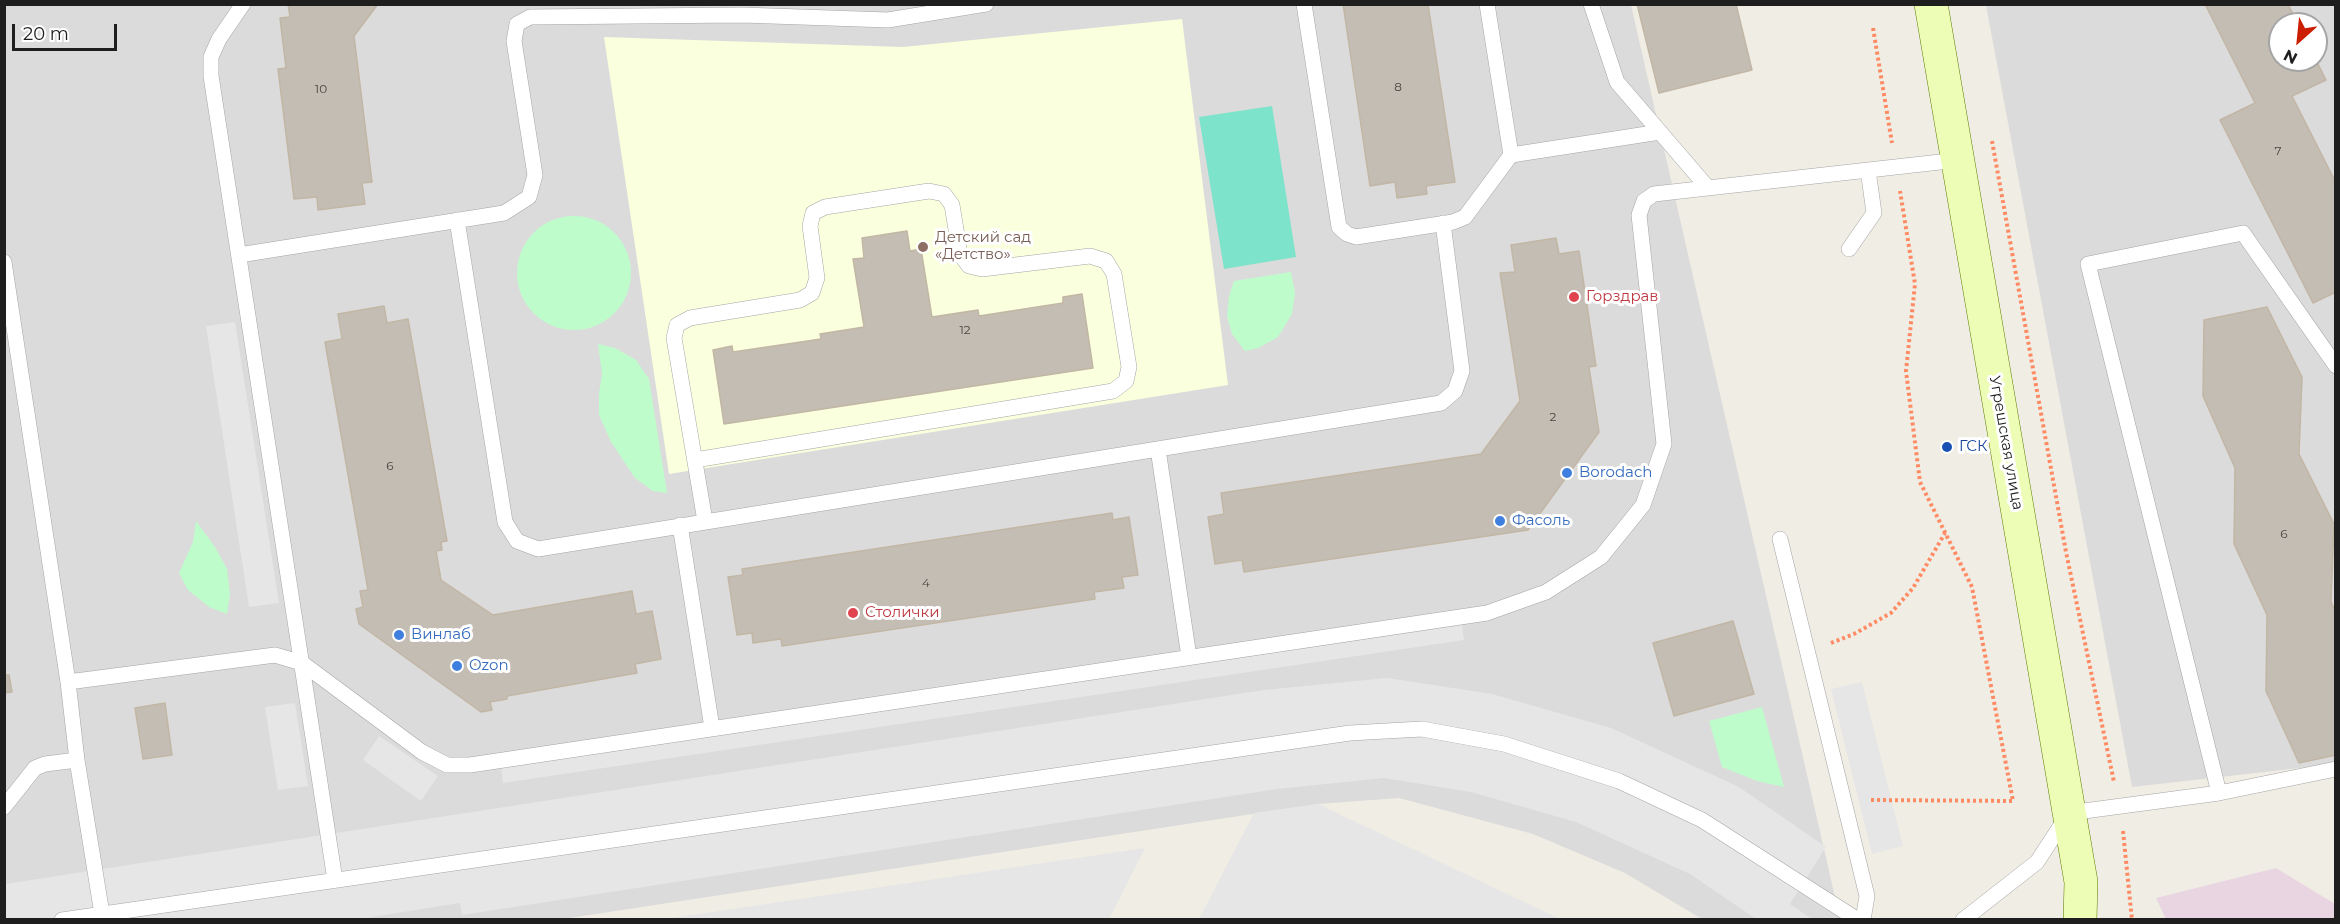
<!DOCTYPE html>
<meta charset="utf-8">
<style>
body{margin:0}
#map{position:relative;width:2340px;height:924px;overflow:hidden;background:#f0ede4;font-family:Montserrat,sans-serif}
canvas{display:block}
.frame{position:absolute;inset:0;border:6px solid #1e1e1e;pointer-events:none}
.north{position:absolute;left:2268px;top:12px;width:60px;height:60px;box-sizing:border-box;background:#fff;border:2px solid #a5a5a5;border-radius:50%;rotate:207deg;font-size:16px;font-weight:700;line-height:24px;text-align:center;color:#1e1e1e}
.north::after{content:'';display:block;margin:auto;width:21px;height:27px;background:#cc1e00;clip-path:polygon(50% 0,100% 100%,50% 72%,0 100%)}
.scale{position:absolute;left:12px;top:24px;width:105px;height:27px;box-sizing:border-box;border:3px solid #1e1e1e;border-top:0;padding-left:8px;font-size:18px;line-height:21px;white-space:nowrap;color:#1e1e1e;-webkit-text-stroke:4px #fff;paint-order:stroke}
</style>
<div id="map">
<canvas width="2340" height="924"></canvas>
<div class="frame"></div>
<div class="north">N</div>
<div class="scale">20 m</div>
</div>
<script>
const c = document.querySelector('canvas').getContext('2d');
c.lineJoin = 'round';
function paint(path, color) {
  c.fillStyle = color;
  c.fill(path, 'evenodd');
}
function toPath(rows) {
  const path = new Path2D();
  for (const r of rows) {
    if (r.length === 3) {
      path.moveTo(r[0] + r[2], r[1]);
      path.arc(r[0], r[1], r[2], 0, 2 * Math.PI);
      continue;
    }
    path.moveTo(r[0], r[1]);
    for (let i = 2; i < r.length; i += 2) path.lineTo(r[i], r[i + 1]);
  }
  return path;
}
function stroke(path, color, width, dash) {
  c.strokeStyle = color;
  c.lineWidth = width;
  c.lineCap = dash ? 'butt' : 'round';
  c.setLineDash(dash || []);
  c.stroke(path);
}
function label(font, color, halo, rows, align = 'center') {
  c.font = font + ' Montserrat,sans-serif';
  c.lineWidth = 6;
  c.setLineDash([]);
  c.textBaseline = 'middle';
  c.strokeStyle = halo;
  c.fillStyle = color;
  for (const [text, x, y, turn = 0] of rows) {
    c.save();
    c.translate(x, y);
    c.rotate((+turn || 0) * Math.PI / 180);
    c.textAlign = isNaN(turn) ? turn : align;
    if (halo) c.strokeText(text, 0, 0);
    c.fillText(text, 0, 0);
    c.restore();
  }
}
paint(toPath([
 [5,5,1631,5,1840,919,1702,919,1625,873,1533,834,1399,798,1318,804,563,919,5,920],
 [1986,5,2335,5,2335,764,2132,787],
 [2280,24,2316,24,2316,60,2280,60]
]), '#dcdbdb');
paint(toPath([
 [2276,868,2335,904,2335,919,2166,919,2156,898]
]), '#e9d5e2');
paint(toPath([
 [1182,19,1228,385,669,474,604,37,903,47]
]), '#faffdd');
paint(toPath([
 [574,273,57],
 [1291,272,1295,293,1292,314,1278,337,1258,348,1245,351,1232,334,1227,316,1229,296,1234,281],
 [598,344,615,348,636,360,649,379,667,493,653,491,635,478,611,442,599,415,599,394,602,374],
 [196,521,215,547,227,569,230,594,227,614,209,607,188,590,179,573,193,542],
 [1762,707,1784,787,1757,781,1722,767,1709,721]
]), '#befccc');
paint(toPath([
 [1272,106,1296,257,1224,269,1199,117]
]), '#7de3ca');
paint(toPath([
 [235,322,279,603,249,607,206,326],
 [1462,625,1464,640,503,783,501,768],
 [1387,678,1492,694,1611,728,1739,787,1826,847,1790,904,1812,919,1756,919,1690,874,1576,822,1471,792,1384,778,1277,789,462,915,460,903,353,920,5,920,5,884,1264,690],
 [1862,682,1903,846,1872,854,1831,689],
 [295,703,308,786,278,790,265,707],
 [379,736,438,776,421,801,363,760],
 [1318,804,1560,919,1199,919,1254,813],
 [1145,848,1109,919,665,919]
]), '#e6e6e6');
const building = toPath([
 [288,4,378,4,354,36,372,182,362,183,365,204,318,210,317,197,294,199,278,69,286,68,280,18,290,17,288,4],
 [1343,4,1428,4,1455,182,1426,186,1427,194,1397,198,1395,182,1370,186,1343,4],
 [1637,4,1736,4,1752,70,1659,93,1637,4],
 [2205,4,2288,4,2298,24,2280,24,2280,60,2316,60,2326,80,2292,96,2336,183,2336,292,2313,303,2220,120,2255,103,2205,4],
 [907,231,910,251,921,249,932,317,978,310,979,316,1063,303,1063,297,1082,294,1093,368,724,424,713,350,732,346,733,352,821,339,820,334,864,327,853,259,864,258,862,238,907,231],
 [1556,238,1559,254,1579,251,1596,366,1589,367,1599,432,1528,530,1244,572,1242,560,1215,564,1208,517,1224,514,1221,493,1481,454,1520,401,1500,273,1515,272,1511,245,1556,238],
 [384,306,387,323,408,319,447,541,441,542,442,550,436,551,441,580,493,615,632,591,636,614,652,611,661,659,635,664,637,673,507,696,507,699,490,702,492,710,481,712,359,624,356,609,363,607,360,591,368,590,325,342,342,339,338,314,384,306],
 [2267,307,2302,377,2299,454,2334,524,2331,602,2336,612,2336,755,2299,763,2266,691,2267,615,2234,544,2235,468,2203,396,2204,320,2267,307],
 [1112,513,1113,520,1129,517,1138,575,1122,577,1124,588,1094,592,1095,599,782,646,781,639,753,643,752,633,737,635,728,577,743,575,742,569,1112,513],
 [1733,621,1754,694,1674,716,1653,643,1733,621],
 [4,675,9,675,12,692,4,693,4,675],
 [165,703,172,755,143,759,135,708,165,703]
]);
paint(building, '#c4bdb3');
stroke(building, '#c2b6a5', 1.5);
const service = toPath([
 [243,4,219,39,211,57,211,76,335,880],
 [1304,4,1339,227,1347,234,1356,237,1453,222,1465,217,1511,155,1660,132],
 [1487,4,1511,155],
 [1591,4,1617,82,1708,188],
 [457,220,505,522,517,541,538,549,1158,449,1189,657],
 [1849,249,1874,213,1868,170],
 [239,255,504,213,529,197,535,175,514,41,517,24,530,17,742,15,888,20,986,4],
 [4,262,68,682],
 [1158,449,1441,403,1455,391,1462,371,1443,223],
 [695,460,1113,391,1126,381,1129,367,1114,274,1106,261,1090,256,982,269,969,266,960,254,952,205,944,194,929,191,825,207,813,213,810,226,817,278,812,293,800,300,690,318,677,325,674,338,705,521],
 [680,525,712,728],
 [1780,539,1867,896,1863,920],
 [2219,793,2088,264,2243,233,2336,366],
 [4,807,35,768,45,764,77,760],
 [102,914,77,760,68,682,275,655,302,663,422,752,447,765,470,765,1487,613,1546,592,1601,557,1643,505,1664,444,1639,215,1644,201,1654,194,1958,160],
 [62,920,1350,733,1422,729,1504,744,1619,781,1702,820,1858,920],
 [1963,920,2037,862,2069,813,2219,793,2336,769]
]);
const secondary = toPath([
 [1931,4,2081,882,2080,920]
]);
stroke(service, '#a5a5a5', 16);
stroke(secondary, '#5b7a00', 34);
stroke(toPath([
 [1873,28,1892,143],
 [1992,141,2066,552,2114,782],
 [1831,643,1854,634,1891,613,1913,588,1945,533],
 [1871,800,2013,801,1972,587,1920,482,1906,371,1915,284,1900,191],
 [2123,831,2132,920]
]), '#ff8b65', 4, [3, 3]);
stroke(service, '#fff', 15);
stroke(secondary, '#eefdb5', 33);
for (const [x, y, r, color] of [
 [923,247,6,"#8d6e63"],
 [1574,297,6,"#e0444e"],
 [1947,447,6,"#1a4fb4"],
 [1567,473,6,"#3f7fe0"],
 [1500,521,6,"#3f7fe0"],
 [853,613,6,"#e0444e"],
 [399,635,6,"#3f7fe0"],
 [457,666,6,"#3f7fe0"]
]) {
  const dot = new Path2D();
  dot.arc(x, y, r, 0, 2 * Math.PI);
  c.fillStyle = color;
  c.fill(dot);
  stroke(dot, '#fff', 2);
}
label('12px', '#484643', null, [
 ["8",1398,87],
 ["10",321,89],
 ["7",2278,151],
 ["12",965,330],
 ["2",1553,417],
 ["6",390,466],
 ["6",2284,534],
 ["4",926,583]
]);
label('15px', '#785e54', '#fff', [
 ["Детский сад",935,238],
 ["«Детство»",935,255]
], 'left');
label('15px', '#be3a42', '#fff', [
 ["Горздрав",1586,297],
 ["Столички",865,613]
], 'left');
label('15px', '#1e1e1e', '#fff', [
 ["Угрешская улица",2006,443,80]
]);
label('15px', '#164399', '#fff', [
 ["ГСК",1959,447]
], 'left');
label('15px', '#366cbe', '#fff', [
 ["Borodach",1579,473],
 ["Фасоль",1512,521],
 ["Винлаб",411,635],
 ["Ozon",469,666]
], 'left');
</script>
